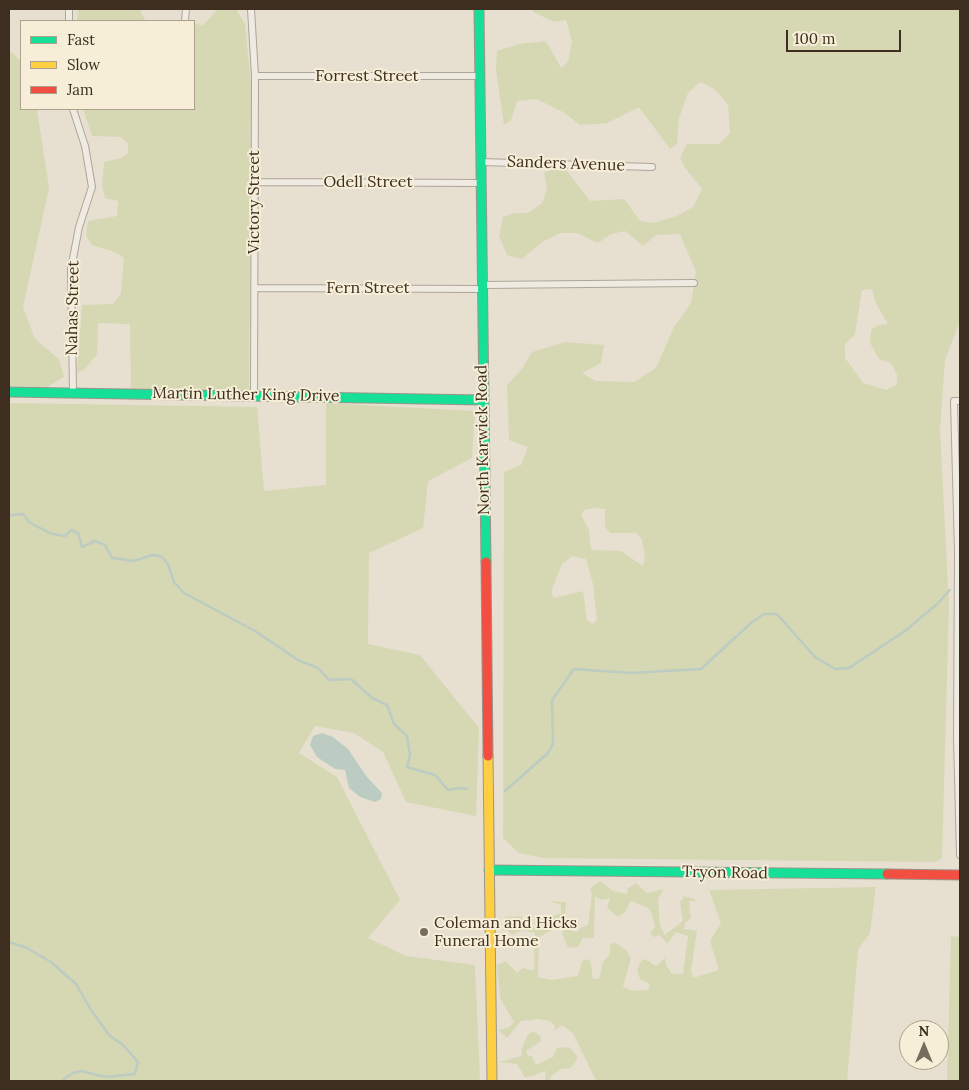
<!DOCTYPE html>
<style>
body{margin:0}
#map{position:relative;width:969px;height:1090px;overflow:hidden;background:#e7e0d1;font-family:Lora,serif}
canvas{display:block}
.frame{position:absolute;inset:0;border:10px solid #3d2e20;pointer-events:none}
.legend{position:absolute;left:20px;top:20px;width:175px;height:90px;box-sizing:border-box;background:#f7eed8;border:1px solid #ada18e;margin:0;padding:6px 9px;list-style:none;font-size:15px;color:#3d2e20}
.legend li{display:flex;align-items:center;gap:10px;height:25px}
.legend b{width:25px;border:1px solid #ada18e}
.north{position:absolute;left:899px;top:1020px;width:50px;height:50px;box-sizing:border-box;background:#f7eed8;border:1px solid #ada18e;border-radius:50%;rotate:0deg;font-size:14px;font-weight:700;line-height:20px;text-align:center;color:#3d2e20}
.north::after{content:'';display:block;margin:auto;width:18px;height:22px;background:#786c5e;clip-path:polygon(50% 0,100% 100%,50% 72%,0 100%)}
.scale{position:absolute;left:786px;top:30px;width:115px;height:22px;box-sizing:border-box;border:2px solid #3d2e20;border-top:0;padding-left:6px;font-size:15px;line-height:18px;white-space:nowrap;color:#3d2e20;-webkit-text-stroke:4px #f7eed8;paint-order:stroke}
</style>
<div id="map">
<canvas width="969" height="1090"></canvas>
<div class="frame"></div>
<ul class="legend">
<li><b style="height:6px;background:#16e098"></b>Fast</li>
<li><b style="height:6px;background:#ffcf43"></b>Slow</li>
<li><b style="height:6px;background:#f24e42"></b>Jam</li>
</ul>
<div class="north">N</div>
<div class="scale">100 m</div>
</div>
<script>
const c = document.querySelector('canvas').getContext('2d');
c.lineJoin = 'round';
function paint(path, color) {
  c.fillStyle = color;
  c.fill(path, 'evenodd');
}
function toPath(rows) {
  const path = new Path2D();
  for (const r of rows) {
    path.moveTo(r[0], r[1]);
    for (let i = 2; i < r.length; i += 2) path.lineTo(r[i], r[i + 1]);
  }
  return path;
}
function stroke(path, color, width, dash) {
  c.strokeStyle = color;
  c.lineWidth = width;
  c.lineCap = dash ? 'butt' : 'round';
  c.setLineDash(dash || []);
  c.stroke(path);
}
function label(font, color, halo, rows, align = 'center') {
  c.font = font + ' Lora,serif';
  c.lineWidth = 4;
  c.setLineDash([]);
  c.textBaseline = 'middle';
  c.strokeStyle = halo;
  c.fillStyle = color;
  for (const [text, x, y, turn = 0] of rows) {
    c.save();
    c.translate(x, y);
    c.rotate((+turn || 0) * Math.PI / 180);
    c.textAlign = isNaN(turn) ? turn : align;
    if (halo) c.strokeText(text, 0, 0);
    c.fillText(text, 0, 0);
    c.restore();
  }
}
paint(toPath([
 [78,9,144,9,140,11,146,21,77,21],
 [218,9,236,9,245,24,251,85,249,391,131,389,130,324,98,323,97,354,85,369,77,373,82,305,113,304,121,294,124,258,115,252,92,245,86,236,88,221,117,216,118,201,105,198,102,185,104,162,122,158,128,153,128,143,121,137,92,136,83,109,194,109,194,24,203,25],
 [533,9,960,9,960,321,945,360,940,430,949,604,942,858,935,862,544,858,519,853,503,838,504,472,521,465,528,447,509,440,507,385,521,370,532,352,565,342,604,345,601,363,582,373,596,381,634,382,656,368,674,327,691,303,696,272,680,234,656,235,643,246,625,231,611,234,598,243,577,233,561,233,542,242,522,259,507,255,499,236,503,217,514,213,528,213,542,203,547,189,544,173,554,168,567,171,590,201,624,199,640,221,653,223,677,216,693,207,702,189,686,169,680,158,687,144,719,144,730,133,728,104,714,89,700,82,688,93,679,118,677,144,670,149,639,107,607,123,580,125,563,112,537,99,517,101,511,120,504,125,496,70,497,51,519,44,546,41,561,68,568,62,572,41,566,20,554,22,533,12],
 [870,289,873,291,875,302,888,324,878,325,871,330,870,343,879,359,891,363,897,375,897,385,886,390,863,383,845,358,845,344,855,334,862,290],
 [595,508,605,509,605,527,610,533,636,533,642,539,645,558,643,566,621,551,591,550,589,530,581,515,584,510],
 [572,556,586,559,593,584,597,620,592,624,587,620,583,591,554,598,551,592,562,564],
 [9,50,21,61,21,109,37,109,49,188,23,307,35,339,59,359,64,377,47,387,9,386],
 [9,403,257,407,264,491,326,485,326,403,475,411,472,458,428,481,423,528,369,553,368,644,420,655,479,728,476,816,406,802,383,752,354,733,315,726,299,753,337,777,400,900,368,938,406,956,475,965,480,1081,9,1081],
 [601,881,613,891,627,894,628,888,636,883,647,893,664,889,658,899,660,926,665,935,683,921,680,902,684,896,699,901,689,901,691,918,685,923,684,929,697,931,691,971,693,978,719,970,710,941,721,923,709,890,876,887,870,933,858,950,847,1081,596,1081,573,1033,562,1025,554,1031,555,1025,550,1021,538,1019,521,1021,507,1038,498,1030,509,1027,514,1022,500,998,497,965,506,961,517,973,523,968,534,971,535,933,522,930,512,935,507,930,505,917,522,916,522,924,528,930,537,926,542,915,550,917,561,914,561,905,549,901,566,902,565,917,555,919,554,929,539,937,538,977,551,980,578,976,582,961,588,959,591,963,593,979,599,979,603,962,610,954,610,945,615,942,627,951,631,958,623,987,633,991,648,990,650,984,640,979,637,970,641,961,645,959,656,966,665,958,666,965,672,974,683,974,688,936,676,932,667,944,660,935,654,937,650,933,655,927,652,914,648,908,631,901,625,912,618,917,607,908,610,898,602,900,595,896,594,938,583,938,578,947,568,948,562,933,565,929,577,932,580,928,588,925,592,895,590,888],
 [951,936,960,937,960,1081,947,1081],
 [533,1031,540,1036,541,1041,526,1051,528,1056,532,1056,536,1065,553,1057,557,1048,569,1047,578,1057,571,1068,561,1069,551,1076,550,1079,554,1081,542,1081,545,1080,546,1071,525,1078,517,1064,499,1062,522,1056,521,1050,527,1036]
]), '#d6d7b3');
paint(toPath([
 [322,733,333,737,348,749,367,777,382,793,381,799,375,802,360,797,349,788,345,770,335,769,317,757,310,745,313,736]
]), '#bcccc2');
stroke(toPath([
 [9,515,23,514,30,523,52,534,65,536,71,530,78,533,82,547,95,541,105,545,112,558,134,561,152,555,161,556,168,564,174,582,184,593,255,631,298,660,318,668,329,680,351,679,372,698,387,705,394,724,407,736,410,755,407,767,435,775,448,790,458,788,467,789],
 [505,791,548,753,553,744,552,700,574,669,631,673,701,669,751,623,764,614,777,614,815,657,835,669,849,668,905,631,936,605,950,590],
 [9,942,27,948,51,962,76,984,91,1010,110,1036,123,1045,138,1062,135,1074,105,1077,81,1071,73,1073,61,1081]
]), '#bcccc2', 2.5);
const street = toPath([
 [251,9,255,76,254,395],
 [69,21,69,9],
 [185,21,186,9],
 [255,76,480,76],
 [480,162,652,167],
 [255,182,481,183],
 [481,285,694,283],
 [254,288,481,289],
 [73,392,71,269,79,227,92,187,85,146,73,109],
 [960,401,954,401,958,552,957,738,960,855]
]);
const fast = toPath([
 [479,9,486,562],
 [9,392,483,400],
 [489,870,887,874]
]);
const slow = toPath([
 [488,756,492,1081]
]);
const jam = toPath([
 [486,562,488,756],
 [887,874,960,875]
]);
stroke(street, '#ada599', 8);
stroke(fast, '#9c958a', 11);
stroke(slow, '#9c958a', 11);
stroke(jam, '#9c958a', 11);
stroke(street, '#efebe3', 6);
stroke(fast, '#16e098', 9);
stroke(slow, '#ffcf43', 9);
stroke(jam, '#f24e42', 9);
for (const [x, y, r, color] of [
 [424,932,5,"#786c5e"]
]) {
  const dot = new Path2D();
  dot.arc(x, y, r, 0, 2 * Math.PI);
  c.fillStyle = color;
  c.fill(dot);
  stroke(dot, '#f7eed8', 2);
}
label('16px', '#3d2e20', '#f7eed8', [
 ["Forrest Street",367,76],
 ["Sanders Avenue",566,164,2],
 ["Odell Street",368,182],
 ["Victory Street",254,202,-90],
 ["Fern Street",368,288],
 ["Nahas Street",73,308,-89],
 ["Martin Luther King Drive",246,395,1],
 ["North Karwick Road",483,440,-91],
 ["Tryon Road",725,873,1]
]);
label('16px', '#3d2e20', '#f7eed8', [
 ["Coleman and Hicks",434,923],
 ["Funeral Home",434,941]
], 'left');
</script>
